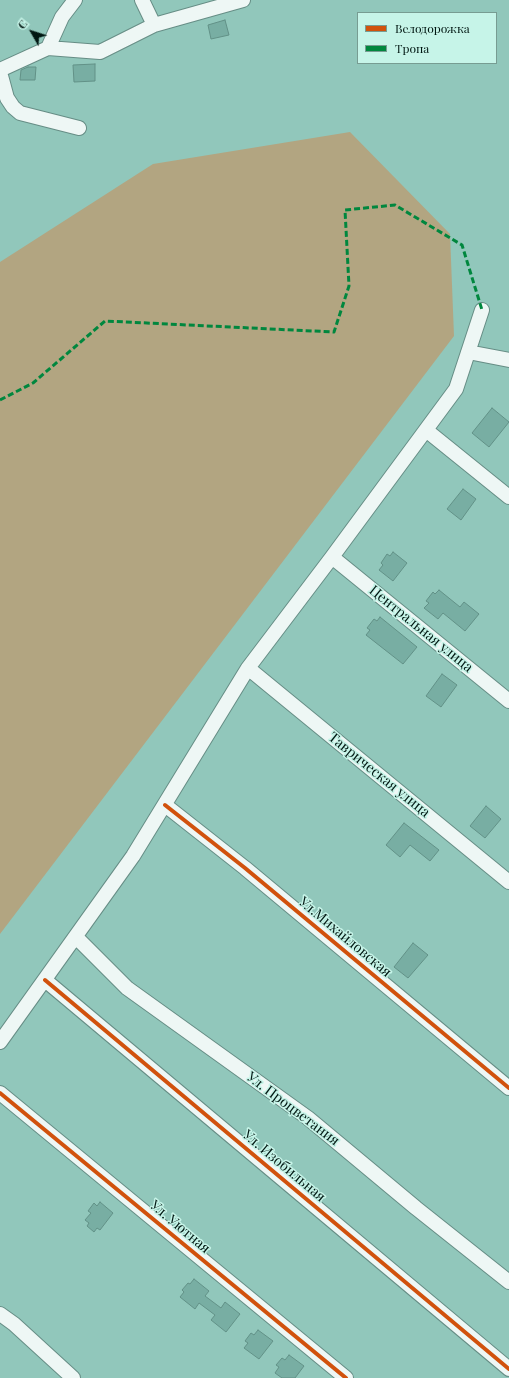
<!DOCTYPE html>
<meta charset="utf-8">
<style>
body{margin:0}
#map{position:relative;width:509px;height:1378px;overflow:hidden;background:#91c7bb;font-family:"Playfair Display",serif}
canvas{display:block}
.legend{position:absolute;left:357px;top:12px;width:140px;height:52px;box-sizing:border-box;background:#c6f4e8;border:1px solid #779c92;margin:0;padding:5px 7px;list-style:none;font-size:12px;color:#001712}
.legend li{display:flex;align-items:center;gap:8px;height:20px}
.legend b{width:20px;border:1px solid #779c92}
.north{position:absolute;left:12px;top:12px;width:40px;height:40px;-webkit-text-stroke:3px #c6f4e8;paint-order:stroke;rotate:309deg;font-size:11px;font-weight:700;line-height:16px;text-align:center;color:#001712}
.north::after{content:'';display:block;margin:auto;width:14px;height:18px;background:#001712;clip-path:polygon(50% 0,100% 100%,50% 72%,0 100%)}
</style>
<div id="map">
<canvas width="509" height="1378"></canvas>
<ul class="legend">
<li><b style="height:5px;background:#d1520d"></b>Велодорожка</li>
<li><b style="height:5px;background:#00873e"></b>Тропа</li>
</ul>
<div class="north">С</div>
</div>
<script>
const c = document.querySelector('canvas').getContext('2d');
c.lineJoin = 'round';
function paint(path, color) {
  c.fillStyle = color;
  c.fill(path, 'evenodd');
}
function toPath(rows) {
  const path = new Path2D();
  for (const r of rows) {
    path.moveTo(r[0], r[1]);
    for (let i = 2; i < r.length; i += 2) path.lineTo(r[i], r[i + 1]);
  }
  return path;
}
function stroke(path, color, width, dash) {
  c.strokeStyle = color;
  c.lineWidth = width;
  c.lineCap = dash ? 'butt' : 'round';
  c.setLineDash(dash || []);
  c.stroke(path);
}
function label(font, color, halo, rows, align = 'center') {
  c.font = font + ' "Playfair Display",serif';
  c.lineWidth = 3;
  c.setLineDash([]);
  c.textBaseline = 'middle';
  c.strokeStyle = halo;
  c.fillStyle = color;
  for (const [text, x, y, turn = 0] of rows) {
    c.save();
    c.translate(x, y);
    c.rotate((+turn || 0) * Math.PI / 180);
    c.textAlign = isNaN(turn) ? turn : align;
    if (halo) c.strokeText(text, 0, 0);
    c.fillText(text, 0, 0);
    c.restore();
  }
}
paint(toPath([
 [350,132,450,234,454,336,0,934,0,262,153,164]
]), '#b2a581');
const building = toPath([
 [225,20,229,35,211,39,208,25,225,20],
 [95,64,95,81,74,82,73,65,95,64],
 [28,67,36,67,35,80,20,80,21,70,28,67],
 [492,408,509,422,489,447,472,433,492,408],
 [463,489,476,499,461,520,447,509,463,489],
 [393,552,407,563,393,581,379,570,383,565,381,563,387,554,390,556,393,552],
 [439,590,460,607,464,602,479,614,465,631,443,613,438,619,424,608,429,603,426,601,433,592,435,594,439,590],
 [380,617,417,647,403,664,366,635,370,630,367,628,374,619,377,621,380,617],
 [442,674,457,685,441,707,426,696,442,674],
 [486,806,501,819,485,838,470,826,486,806],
 [404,823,439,850,430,861,410,845,400,857,386,845,404,823],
 [413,943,428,955,408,978,394,967,413,943],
 [100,1202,113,1213,100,1230,97,1228,94,1232,87,1226,89,1223,85,1220,91,1213,88,1211,94,1203,97,1206,100,1202],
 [194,1279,209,1291,205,1296,221,1308,225,1302,240,1314,226,1332,211,1320,215,1315,199,1303,195,1309,180,1297,184,1292,182,1290,188,1283,190,1284,194,1279],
 [258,1330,273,1341,259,1359,244,1348,248,1343,245,1341,251,1333,254,1335,258,1330],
 [289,1355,304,1366,295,1378,282,1378,275,1373,279,1367,276,1365,282,1358,285,1360,289,1355]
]);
paint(building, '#78aea3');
stroke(building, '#629187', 1);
const minor = toPath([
 [142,0,154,25],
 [48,48,62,17,75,0],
 [0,70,48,48,100,52,154,25,243,0],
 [0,72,7,98,13,107,20,113,79,128],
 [468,352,509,360],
 [426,430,509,497],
 [332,557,509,701],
 [248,668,509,882],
 [165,805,245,868,509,1088],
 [76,937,127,988,308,1118,416,1208,509,1282],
 [45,980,509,1369],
 [0,1042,133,856,248,668,332,557,456,389,482,310],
 [0,1093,346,1378],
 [0,1314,14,1324,73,1378]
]);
stroke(minor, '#668d85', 16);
stroke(minor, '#eef7f5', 14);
stroke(toPath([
 [0,400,33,383,105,321,334,332,349,286,345,210,395,205,462,245,482,310]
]), '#00873e', 3, [6, 3]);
stroke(toPath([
 [165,805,245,868,509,1088],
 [45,980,509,1369],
 [0,1093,346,1378]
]), '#d1520d', 4);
label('14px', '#001712', '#c6f4e8', [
 ["Центральная улица",421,629,39],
 ["Таврическая улица",379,775,39],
 ["Ул.Михайловская",345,937,40],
 ["Ул. Процветания",293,1109,37],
 ["Ул. Изобильная",284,1166,40],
 ["Ул. Уютная",180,1227,40]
]);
</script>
